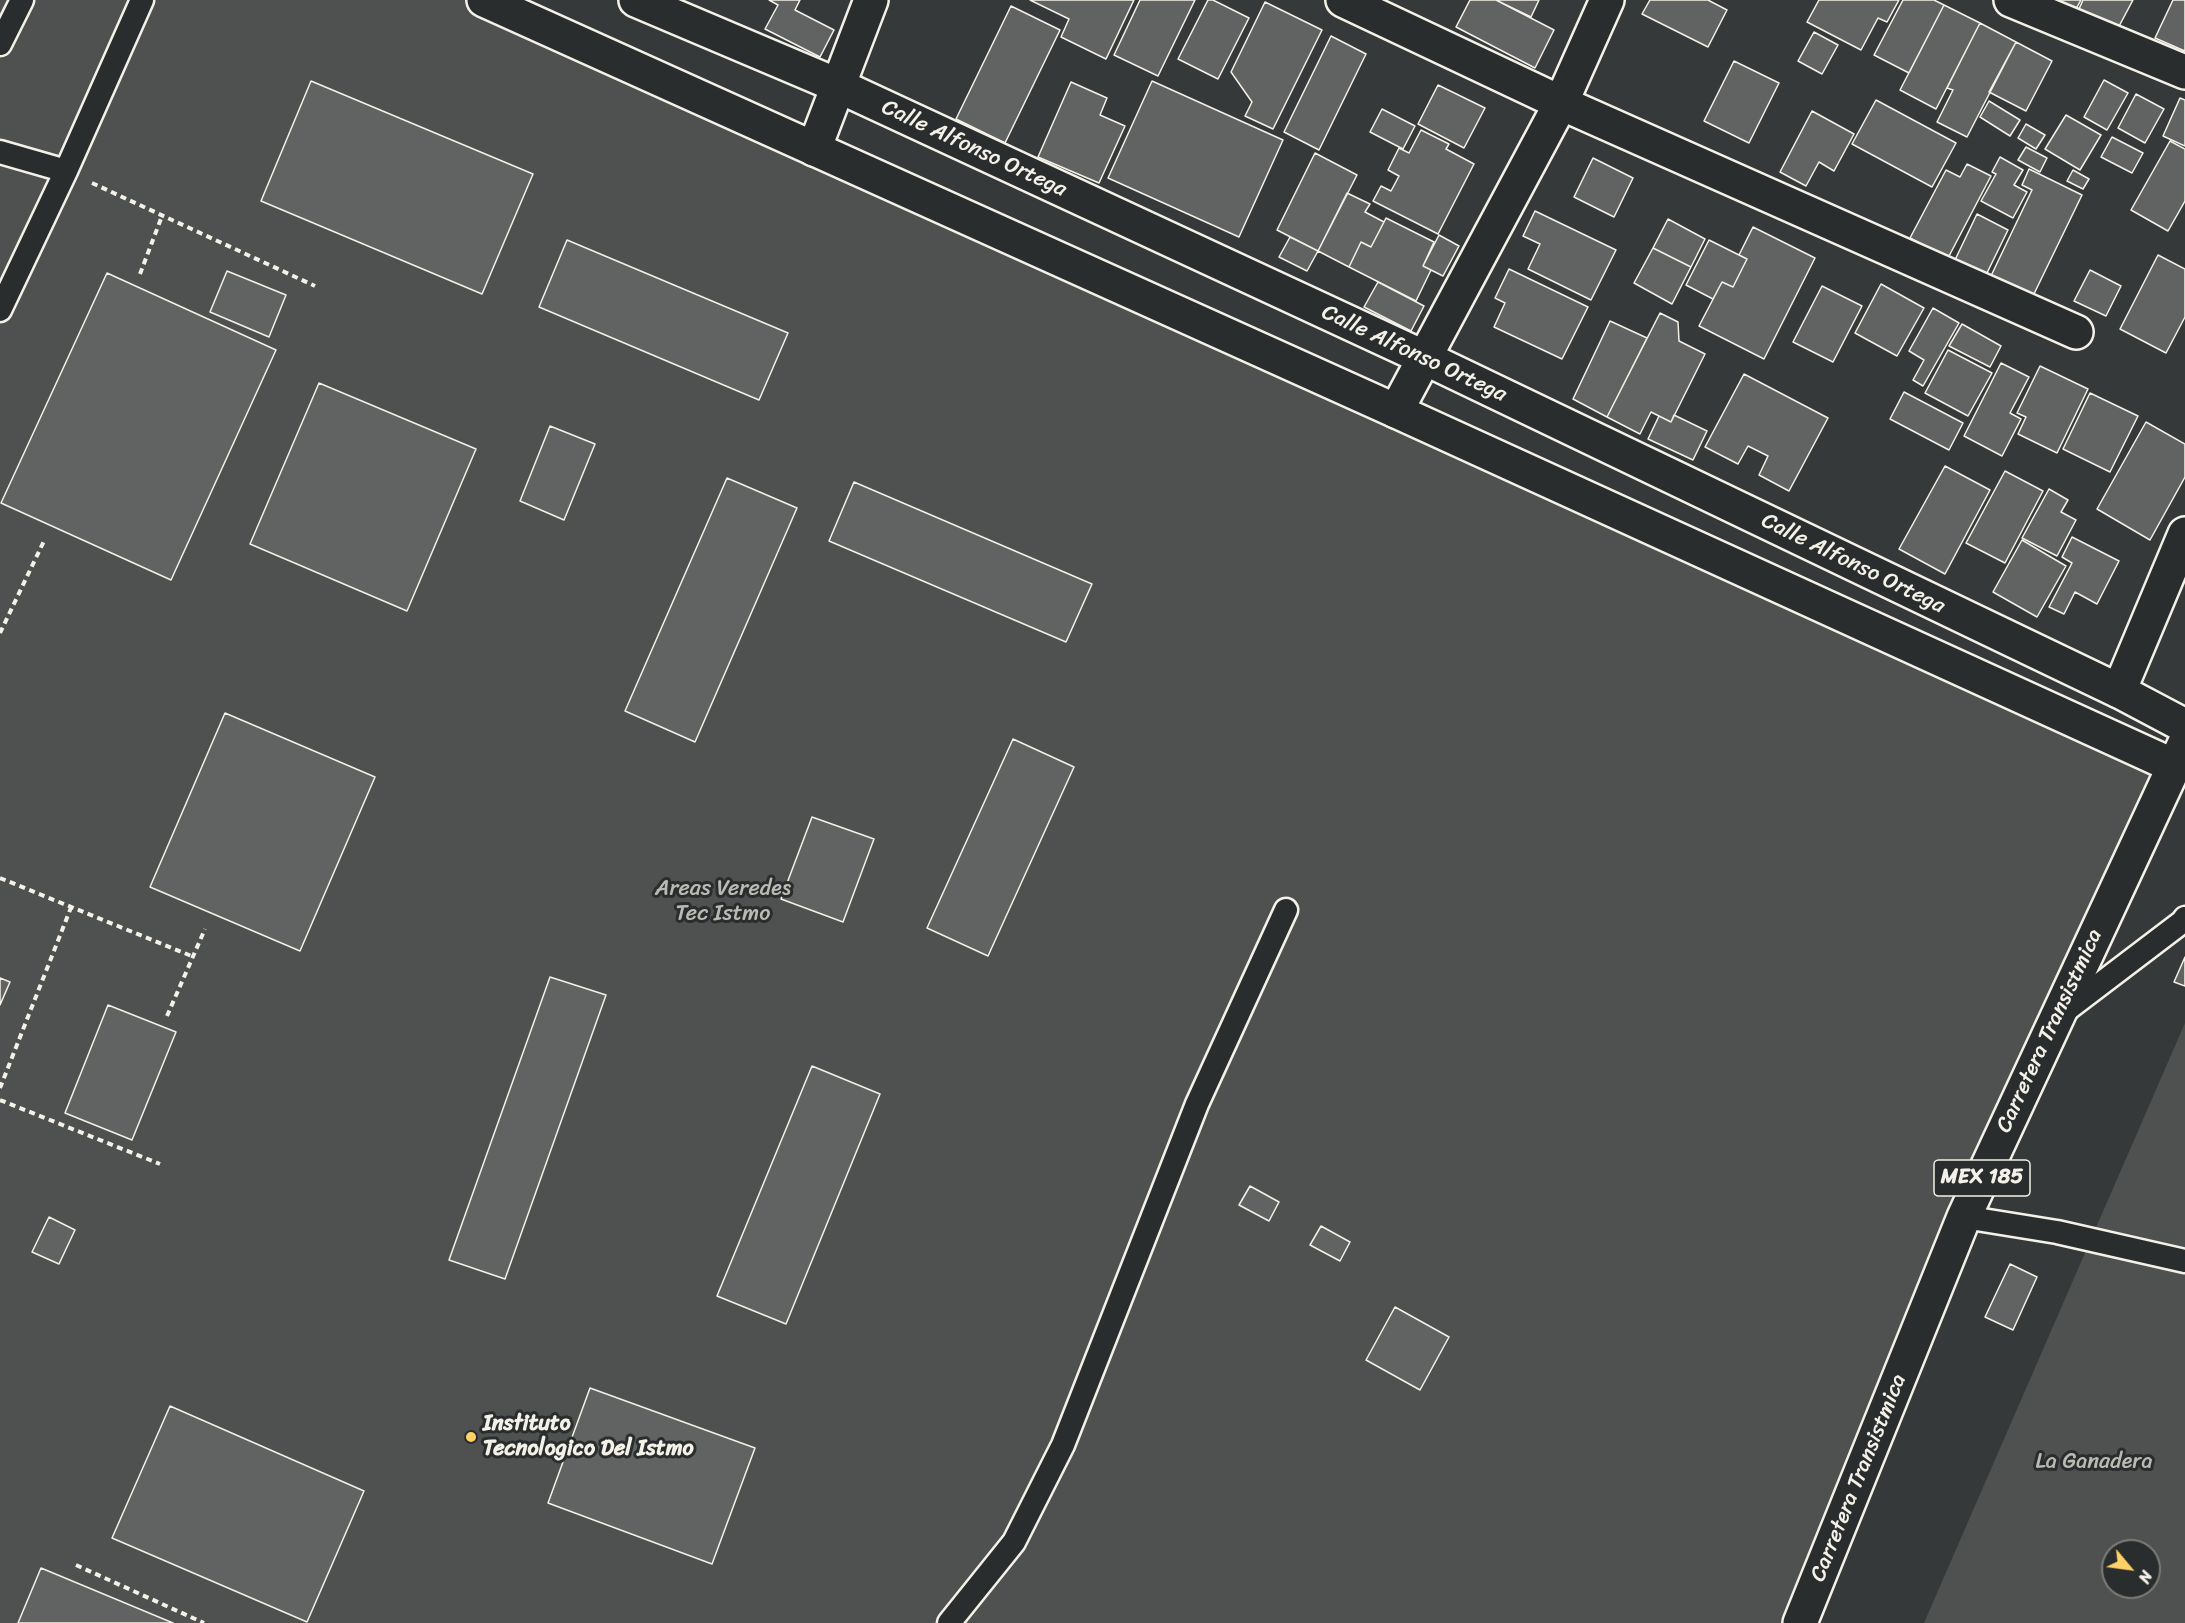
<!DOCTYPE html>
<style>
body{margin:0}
#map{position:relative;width:2185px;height:1623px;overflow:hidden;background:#363939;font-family:Sriracha,sans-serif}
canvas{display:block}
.north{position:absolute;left:2101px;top:1539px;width:60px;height:60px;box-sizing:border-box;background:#2a2d2e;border:2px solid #7b7b78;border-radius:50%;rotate:119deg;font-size:16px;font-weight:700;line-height:24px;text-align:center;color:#f4f1e8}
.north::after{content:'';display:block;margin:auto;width:21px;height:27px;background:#ffd166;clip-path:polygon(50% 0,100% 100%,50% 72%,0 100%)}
</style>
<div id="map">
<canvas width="2185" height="1623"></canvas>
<div class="north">N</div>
</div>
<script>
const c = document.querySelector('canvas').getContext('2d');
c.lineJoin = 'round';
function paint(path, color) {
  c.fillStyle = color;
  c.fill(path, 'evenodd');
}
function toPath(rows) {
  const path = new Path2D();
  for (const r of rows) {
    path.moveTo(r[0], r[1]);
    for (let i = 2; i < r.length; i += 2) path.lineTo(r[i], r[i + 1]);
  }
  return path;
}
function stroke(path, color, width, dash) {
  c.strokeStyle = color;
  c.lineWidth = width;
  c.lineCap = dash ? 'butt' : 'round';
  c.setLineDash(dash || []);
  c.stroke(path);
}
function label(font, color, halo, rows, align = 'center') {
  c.font = font + ' Sriracha,sans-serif';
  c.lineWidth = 6;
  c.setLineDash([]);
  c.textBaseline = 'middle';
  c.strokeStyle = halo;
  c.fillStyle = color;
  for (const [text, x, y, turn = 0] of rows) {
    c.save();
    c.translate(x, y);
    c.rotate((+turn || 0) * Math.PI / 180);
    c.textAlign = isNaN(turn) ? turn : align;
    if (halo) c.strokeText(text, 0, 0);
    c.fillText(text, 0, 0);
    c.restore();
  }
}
paint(toPath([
 [0,0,480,0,2174,766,1790,1623,0,1623],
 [2185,1023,2185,1623,1924,1623],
 [2113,1551,2149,1551,2149,1587,2113,1587]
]), '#4e514f');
const building = toPath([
 [769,0,800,0,795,10,834,30,820,57,765,29,778,5,769,0],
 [1030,0,1134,0,1106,59,1061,37,1069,19,1030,0],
 [1140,0,1195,0,1158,76,1114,55,1140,0],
 [1208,0,1213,0,1249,18,1218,79,1178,59,1208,0],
 [1470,0,1496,0,1554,30,1535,68,1456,27,1470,0],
 [1496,0,1539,0,1531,17,1496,0],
 [1650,0,1708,0,1727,10,1708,47,1642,14,1650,0],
 [1819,0,1899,0,1887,22,1878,18,1861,50,1807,22,1819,0],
 [1903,0,1934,0,1944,5,1909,73,1874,55,1903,0],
 [2037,0,2081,0,2071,18,2037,0],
 [2083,0,2133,0,2117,30,2079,9,2083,0],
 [2173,0,2185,0,2185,51,2155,38,2173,0],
 [1265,2,1322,30,1273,129,1245,116,1252,102,1231,72,1265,2],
 [1944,5,1980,23,1936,109,1900,90,1944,5],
 [1011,6,1060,30,1005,143,956,119,1011,6],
 [1980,23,2016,42,1967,137,1937,122,1953,90,1947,88,1980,23],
 [1814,32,1838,45,1822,74,1798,61,1814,32],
 [1331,36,1366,54,1319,150,1284,132,1331,36],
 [2016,42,2052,61,2026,111,1989,92,2016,42],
 [1734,61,1779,83,1749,143,1704,121,1734,61],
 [2104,80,2128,93,2107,130,2084,117,2104,80],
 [311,81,533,174,482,294,261,201,311,81],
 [1152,81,1283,140,1239,237,1108,178,1152,81],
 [1071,82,1107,98,1100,115,1125,126,1099,183,1038,157,1071,82],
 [1438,85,1485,108,1464,148,1418,124,1438,85],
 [2136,94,2164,109,2145,143,2118,128,2136,94],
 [2180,98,2185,100,2185,146,2163,136,2180,98],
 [1876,100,1956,143,1932,187,1852,144,1876,100],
 [1989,101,2020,120,2010,136,1980,117,1989,101],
 [1382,109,1415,126,1403,149,1370,132,1382,109],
 [1812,111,1854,134,1834,171,1819,162,1806,186,1780,172,1812,111],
 [2066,115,2101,135,2080,170,2045,149,2066,115],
 [2026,124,2045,135,2036,149,2018,138,2026,124],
 [1421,130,1449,144,1446,149,1474,164,1438,234,1373,201,1381,186,1391,191,1399,176,1388,170,1399,148,1409,153,1421,130],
 [2112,137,2143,153,2132,173,2101,157,2112,137],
 [2170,141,2185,149,2185,201,2168,231,2131,210,2170,141],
 [2026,147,2047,158,2040,172,2018,160,2026,147],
 [1315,153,1357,175,1318,251,1277,230,1315,153],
 [2000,157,2023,170,2014,185,2027,192,2013,218,1981,201,1996,174,1992,172,2000,157],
 [1593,158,1633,178,1614,217,1574,197,1593,158],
 [1967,164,1991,176,1948,258,1910,238,1946,170,1960,177,1967,164],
 [2029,169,2082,195,2032,298,1990,278,2032,190,2022,185,2029,169],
 [2073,170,2089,179,2083,189,2067,181,2073,170],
 [1347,193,1370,204,1365,212,1384,222,1371,247,1361,242,1349,267,1318,251,1347,193],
 [1535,211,1616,250,1591,300,1528,269,1540,244,1523,236,1535,211],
 [1977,214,2008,230,1985,277,1954,262,1977,214],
 [1386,218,1434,242,1423,266,1431,270,1416,301,1349,267,1361,242,1371,247,1386,218],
 [1668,219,1705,239,1691,267,1653,248,1668,219],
 [1753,227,1815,258,1764,359,1699,326,1722,282,1733,287,1747,259,1739,255,1753,227],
 [1439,235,1459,246,1443,276,1423,266,1439,235],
 [1290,237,1318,251,1307,271,1279,257,1290,237],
 [567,240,788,333,759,400,539,307,567,240],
 [1709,240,1747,259,1733,287,1722,282,1713,299,1686,285,1709,240],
 [1653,248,1691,267,1672,304,1634,283,1653,248],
 [2158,255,2185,269,2185,317,2166,353,2120,329,2158,255],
 [1509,269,1588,307,1562,359,1494,327,1505,303,1495,298,1509,269],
 [2090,270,2121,286,2106,316,2074,301,2090,270],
 [227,271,286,295,269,337,210,312,227,271],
 [107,273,276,350,171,580,1,503,107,273],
 [1378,282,1424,306,1411,331,1364,307,1378,282],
 [1881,284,1924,308,1897,356,1855,333,1881,284],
 [1822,286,1862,306,1833,362,1793,342,1822,286],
 [1933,308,1959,323,1923,386,1913,380,1924,360,1909,351,1933,308],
 [1660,313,1678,322,1679,341,1705,354,1671,422,1651,412,1640,434,1607,417,1660,313],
 [1610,321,1647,338,1607,417,1573,399,1610,321],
 [1962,324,2001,346,1990,367,1949,346,1962,324],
 [1948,350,1992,373,1968,416,1925,393,1948,350],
 [2001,363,2029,377,2010,413,2021,419,2002,456,1964,436,2001,363],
 [2040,366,2088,389,2057,453,2018,434,2026,417,2017,413,2040,366],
 [1744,374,1828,418,1789,491,1759,475,1768,456,1748,446,1738,464,1705,447,1744,374],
 [319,383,476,449,407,611,250,544,319,383],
 [1904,392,1963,423,1949,450,1890,419,1904,392],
 [2090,393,2138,416,2110,472,2063,449,2090,393],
 [1674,415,1707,431,1693,460,1648,439,1659,416,1671,422,1674,415],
 [2146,422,2185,444,2185,477,2150,540,2097,509,2146,422],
 [550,426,595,444,564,520,520,501,550,426],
 [1945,466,1990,490,1945,574,1899,549,1945,466],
 [2005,471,2043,491,2005,563,1966,543,2005,471],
 [727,478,797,508,695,742,625,711,727,478],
 [854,482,1092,584,1066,642,829,541,854,482],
 [2049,489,2068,500,2061,512,2076,520,2057,556,2022,538,2049,489],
 [2072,537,2119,561,2097,604,2075,592,2064,614,2049,607,2072,563,2062,557,2072,537],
 [2022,540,2066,566,2037,617,1993,592,2022,540],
 [225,713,375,777,300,951,150,887,225,713],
 [1013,739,1074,767,988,956,927,928,1013,739],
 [812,817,874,839,843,922,781,899,812,817],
 [2185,957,2185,986,2174,982,2185,957],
 [550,977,606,995,505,1279,449,1260,550,977],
 [0,978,10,982,0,1005,0,978],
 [108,1005,176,1032,132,1140,65,1113,108,1005],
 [812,1066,880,1094,786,1324,717,1296,812,1066],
 [1250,1186,1279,1202,1269,1221,1239,1205,1250,1186],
 [49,1217,75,1230,59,1264,32,1252,49,1217],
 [1321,1226,1350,1242,1340,1261,1310,1245,1321,1226],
 [2010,1264,2037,1277,2013,1330,1985,1317,2010,1264],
 [1395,1307,1449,1337,1420,1390,1366,1360,1395,1307],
 [590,1388,755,1448,712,1564,548,1503,590,1388],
 [170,1406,364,1491,307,1622,112,1538,170,1406],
 [41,1568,173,1623,18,1623,41,1568]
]);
paint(building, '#616362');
stroke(building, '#f4f1e8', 1.5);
const lane = toPath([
 [0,44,22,0],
 [0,152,66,171],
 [0,310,66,171,142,0],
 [2061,1014,2182,922,2185,918],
 [1964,1217,2057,1232,2185,1261],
 [949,1623,1014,1542,1063,1445,1197,1104,1286,910]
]);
const street = toPath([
 [1343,0,1561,103,2076,332],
 [2011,0,2185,72],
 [814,149,871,0],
 [1396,411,1561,103,1607,0],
 [2119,691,2185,534]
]);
const secondary = toPath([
 [484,0,1396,411,2174,766],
 [636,0,839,86,1425,358,2119,691,2185,726]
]);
const primary = toPath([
 [1800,1623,1964,1217,2185,743]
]);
stroke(lane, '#f4f1e8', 27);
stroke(street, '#f4f1e8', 38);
stroke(secondary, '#f4f1e8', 38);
stroke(primary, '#f4f1e8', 38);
stroke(toPath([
 [92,183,315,286],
 [140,274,162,216],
 [0,633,44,541],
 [0,878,194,957],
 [167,1016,205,929],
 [0,1088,72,905],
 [0,1100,160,1164],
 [76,1565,204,1623]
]), '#f4f1e8', 4, [6, 4.5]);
stroke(lane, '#2a2d2e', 22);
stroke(street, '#2a2d2e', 33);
stroke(secondary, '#2a2d2e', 33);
stroke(primary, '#2a2d2e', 33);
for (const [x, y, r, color] of [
 [471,1437,6,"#ffd166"]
]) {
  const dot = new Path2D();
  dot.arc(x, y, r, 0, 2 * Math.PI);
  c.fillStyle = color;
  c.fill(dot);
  stroke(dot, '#2a2d2e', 2);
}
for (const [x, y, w] of [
 [1982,1178,96]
]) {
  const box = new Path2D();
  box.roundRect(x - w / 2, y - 18, w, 36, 4.5);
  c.fillStyle = '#2a2d2e';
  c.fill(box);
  stroke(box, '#f4f1e8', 1.5);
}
label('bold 21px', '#f4f1e8', null, [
 ["MEX 185",1982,1178]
]);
label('22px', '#f4f1e8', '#2a2d2e', [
 ["Calle Alfonso Ortega",974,149,25],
 ["Calle Alfonso Ortega",1414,354,25],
 ["Calle Alfonso Ortega",1853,564,26],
 ["Carretera Transistmica",2050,1031,-65],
 ["Carretera Transistmica",1859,1478,-68]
]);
label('22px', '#bab9b2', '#2a2d2e', [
 ["Areas Veredes",723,889],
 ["Tec Istmo",723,914],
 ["La Ganadera",2094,1462]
]);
label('bold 22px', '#f4f1e8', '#2a2d2e', [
 ["Instituto",483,1424],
 ["Tecnologico Del Istmo",483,1449]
], 'left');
</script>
